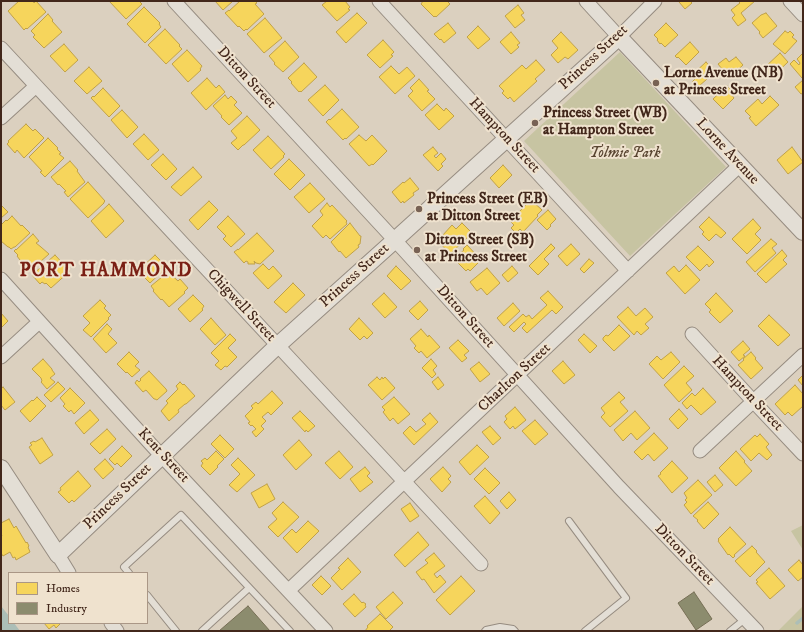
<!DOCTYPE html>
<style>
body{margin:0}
#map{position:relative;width:804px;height:632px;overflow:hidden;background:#dbd0bf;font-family:"IM FELL DW Pica",serif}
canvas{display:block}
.frame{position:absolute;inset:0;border:2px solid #42271b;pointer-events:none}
.legend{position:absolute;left:8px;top:572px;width:140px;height:52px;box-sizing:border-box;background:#efe2ce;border:1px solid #aa9786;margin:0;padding:5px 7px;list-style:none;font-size:12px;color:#42271b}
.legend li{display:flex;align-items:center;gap:8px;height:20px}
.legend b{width:20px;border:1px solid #aa9786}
</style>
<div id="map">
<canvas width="804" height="632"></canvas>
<div class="frame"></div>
<ul class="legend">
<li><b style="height:11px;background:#f6d55c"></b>Homes</li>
<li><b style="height:11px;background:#8c8c6e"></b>Industry</li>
</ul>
</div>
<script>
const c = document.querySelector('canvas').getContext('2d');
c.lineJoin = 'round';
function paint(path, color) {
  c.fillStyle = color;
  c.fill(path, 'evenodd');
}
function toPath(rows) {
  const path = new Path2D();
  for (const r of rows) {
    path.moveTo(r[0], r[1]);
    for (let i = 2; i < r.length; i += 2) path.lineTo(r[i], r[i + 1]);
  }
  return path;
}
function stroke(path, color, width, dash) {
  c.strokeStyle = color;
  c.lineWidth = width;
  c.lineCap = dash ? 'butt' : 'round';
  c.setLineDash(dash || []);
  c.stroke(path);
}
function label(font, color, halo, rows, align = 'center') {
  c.font = font + ' "IM FELL DW Pica",serif';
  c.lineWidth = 4;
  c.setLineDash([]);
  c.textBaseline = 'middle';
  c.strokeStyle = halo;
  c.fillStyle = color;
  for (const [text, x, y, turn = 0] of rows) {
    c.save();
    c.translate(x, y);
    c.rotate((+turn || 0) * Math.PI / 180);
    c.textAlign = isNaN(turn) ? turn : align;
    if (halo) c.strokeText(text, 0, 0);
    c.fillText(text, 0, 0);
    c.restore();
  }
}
paint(toPath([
 [620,52,726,167,630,256,524,141],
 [803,525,803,550,791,531],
 [803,606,803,631,778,631]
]), '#c7c4a2');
paint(toPath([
 [1,606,9,616,9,623,14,623,20,631,1,631]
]), '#acbeb7');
const homes = toPath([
 [19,1,33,1,34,3,36,1,46,12,27,29,26,28,24,30,8,11,19,1],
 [109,1,139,1,142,4,126,19,109,1],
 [215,1,233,1,223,10,215,1],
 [240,1,255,1,257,3,255,4,264,14,247,30,246,29,244,31,239,26,238,27,225,13,229,10,229,11,240,1],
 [327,1,345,1,350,7,348,9,350,10,337,21,322,5,327,1],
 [423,1,447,1,450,4,436,17,435,16,434,17,421,4,423,1],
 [679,1,690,1,692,3,685,9,679,2,679,1],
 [738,1,755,1,741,13,746,20,738,26,732,18,735,15,731,10,740,3,738,1],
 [518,5,524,13,521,15,525,20,515,28,505,16,518,5],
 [144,7,160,23,159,24,161,27,145,43,127,24,144,7],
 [357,13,367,23,346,43,336,32,357,13],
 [766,13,777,26,763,38,759,33,760,32,752,23,761,15,766,13],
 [48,14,53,20,52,21,62,32,44,48,33,37,35,35,31,31,48,14],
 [265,18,282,38,264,53,247,34,265,18],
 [448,23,456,33,444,43,441,39,440,40,434,34,448,23],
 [666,23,678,35,665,47,661,43,660,44,657,40,658,39,654,35,666,23],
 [478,26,490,39,478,49,467,37,478,26],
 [165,29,180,45,179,46,182,49,166,64,148,45,165,29],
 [785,31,788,33,790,31,794,35,792,37,797,41,785,54,773,44,785,31],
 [511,32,520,43,517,45,519,47,511,54,500,42,511,32],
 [561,32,578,50,568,59,565,57,558,63,551,55,558,48,552,41,561,32],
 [383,40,394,52,391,55,393,56,380,68,367,55,383,40],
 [285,41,299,57,283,72,274,64,275,63,269,56,285,41],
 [690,42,699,52,686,65,678,57,677,58,675,56,690,42],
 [64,44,78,60,65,72,50,56,64,44],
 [187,50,202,66,200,69,201,70,188,82,172,64,187,50],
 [780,53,788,62,771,78,763,69,780,53],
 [803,53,803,77,802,78,790,64,794,60,799,65,800,63,797,59,803,53],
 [736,57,743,65,728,79,720,70,722,69,718,64,726,58,729,62,736,57],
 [536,60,545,70,535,79,537,81,514,102,510,97,508,99,502,93,504,91,499,86,522,65,526,69,536,60],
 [706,62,715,72,699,86,696,83,695,85,692,82,695,79,692,75,706,62],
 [304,63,317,77,301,92,300,91,299,92,291,83,292,82,288,78,304,63],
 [391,66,399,74,407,67,415,76,395,94,379,77,391,66],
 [89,67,102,81,87,94,74,81,89,67],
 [207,78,216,88,219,85,225,92,206,110,191,93,207,78],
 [419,79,429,90,427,91,435,99,422,111,408,96,413,91,410,88,419,79],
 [803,80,803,93,801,94,795,87,803,80],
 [325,85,339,100,323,116,308,100,325,85],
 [727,86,733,92,731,94,734,98,723,109,713,99,727,86],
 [103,88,120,106,109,117,91,98,93,96,94,97,103,88],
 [225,95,228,99,231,96,237,102,234,105,242,113,229,125,221,117,222,116,213,106,225,95],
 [770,96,779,105,756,126,749,118,751,117,745,111,758,99,762,104,770,96],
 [437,104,444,111,446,108,454,116,439,130,425,115,437,104],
 [342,109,359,127,346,139,345,138,343,140,326,122,329,119,330,120,342,109],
 [122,110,138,127,127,138,111,120,122,110],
 [247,116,260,130,244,145,243,145,238,150,231,143,237,138,231,131,247,116],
 [26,124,33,131,35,129,44,138,24,158,17,150,15,153,7,144,9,142,8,141,26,124],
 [144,134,159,150,148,160,133,144,144,134],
 [359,135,366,141,372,135,387,151,373,165,372,164,369,166,349,144,359,135],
 [268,136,285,154,283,156,284,157,271,169,253,150,268,136],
 [48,138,58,148,57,149,61,153,59,154,64,158,45,177,40,172,42,171,29,157,48,138],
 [433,147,438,153,434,156,436,158,441,153,446,159,441,164,443,166,438,171,423,155,433,147],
 [792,147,803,162,788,174,777,160,792,147],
 [163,154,177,169,166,180,151,165,163,154],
 [289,159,305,175,290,190,274,174,289,159],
 [70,161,78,170,77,171,85,182,68,197,64,192,66,191,59,184,58,185,51,177,70,161],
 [503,165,512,175,499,188,490,178,503,165],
 [193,167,202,177,181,196,171,187,193,167],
 [410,178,419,189,413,193,414,195,404,203,403,201,401,203,392,192,403,182,404,183,410,178],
 [88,182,105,201,104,202,104,203,88,218,70,199,88,182],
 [310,183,325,199,309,213,294,197,310,183],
 [531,200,542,210,537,215,538,216,523,232,520,229,516,233,511,228,514,225,510,221,531,200],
 [209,201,218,210,198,230,189,220,209,201],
 [327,203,330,207,332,205,347,221,346,222,347,224,330,239,326,235,323,238,312,226,323,215,320,211,327,203],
 [109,204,124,221,106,238,91,221,109,204],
 [1,205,8,212,1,218,1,205],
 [548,210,556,219,550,225,551,226,547,230,537,220,548,210],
 [12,216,21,226,22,225,30,233,15,247,14,247,11,249,9,247,8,247,1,241,1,225,6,220,7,221,12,216],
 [228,216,245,234,231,247,223,239,226,236,217,227,228,216],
 [709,217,726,233,721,238,716,234,709,241,702,234,704,232,699,227,709,217],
 [753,219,761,228,755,234,761,240,747,254,732,239,753,219],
 [350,223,360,236,361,236,360,244,358,245,359,247,346,258,340,251,339,252,331,242,350,223],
 [462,223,472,233,450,254,439,242,443,238,442,236,452,225,456,229,462,223],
 [257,233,274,251,260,264,256,263,254,261,255,264,248,264,248,262,246,261,244,263,234,252,238,249,238,250,257,233],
 [33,234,39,241,36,243,41,247,49,254,31,270,29,271,20,261,20,260,17,256,18,255,14,251,16,249,16,250,33,234],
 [771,239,777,244,772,248,776,253,755,272,746,262,771,239],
 [551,244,555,248,544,259,549,264,538,275,529,266,551,244],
 [571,244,580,254,567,266,558,256,571,244],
 [467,245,481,260,470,271,468,269,466,271,457,262,459,260,456,257,464,250,463,249,467,245],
 [698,246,714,262,709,267,707,264,700,271,686,257,698,246],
 [782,250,787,256,783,260,787,264,766,283,757,274,782,250],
 [55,255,70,271,51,288,46,283,45,284,42,282,40,284,32,275,55,255],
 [155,255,167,267,150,283,138,271,155,255],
 [589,259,594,263,584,273,580,269,589,259],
 [263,264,269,270,273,266,282,276,268,289,253,273,263,264],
 [686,265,700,280,685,294,666,273,674,266,679,272,686,265],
 [396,266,411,281,401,290,387,276,396,266],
 [512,266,518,273,508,282,502,275,512,266],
 [487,268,500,283,487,295,481,288,477,291,470,282,487,268],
 [168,272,178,281,180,279,188,288,184,292,185,293,169,307,162,299,161,300,153,291,154,290,151,286,168,272],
 [293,283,305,295,286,313,274,302,293,283],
 [548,291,563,307,556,314,552,310,527,333,522,328,526,324,524,322,514,332,509,327,523,314,526,317,529,315,532,319,547,305,540,298,548,291],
 [384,293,397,307,385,318,372,304,384,293],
 [716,293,733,311,720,323,709,312,711,310,705,304,716,293],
 [193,295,204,306,202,309,203,310,190,322,178,309,193,295],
 [100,300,106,306,104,308,111,315,108,318,109,319,91,337,83,330,90,323,83,316,100,300],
 [420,301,428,310,418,320,409,311,420,301],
 [513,303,520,311,504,326,497,318,513,303],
 [628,307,636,316,645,308,653,317,645,324,649,328,641,335,637,331,634,335,617,317,628,307],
 [1,313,8,321,1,328,1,313],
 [769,315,790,335,778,346,758,326,769,315],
 [211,318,226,335,215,345,200,329,211,318],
 [359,318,373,333,367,339,364,336,360,340,349,329,359,318],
 [107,324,112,329,108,334,117,343,106,353,93,339,107,324],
 [619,325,630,336,614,351,603,340,603,338,606,335,608,336,619,325],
 [421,329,428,337,429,335,440,347,427,358,421,351,419,353,414,348,416,346,410,339,421,329],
 [230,334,236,340,228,348,237,357,227,367,225,366,221,370,215,365,219,361,211,353,230,334],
 [584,334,597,346,590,353,578,340,584,334],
 [458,340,469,351,464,355,467,358,462,362,449,348,458,340],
 [743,341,750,349,743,355,745,356,739,361,731,352,743,341],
 [129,352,139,362,135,366,140,370,132,377,127,372,126,373,117,364,129,352],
 [671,352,680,362,663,379,649,364,657,356,661,360,671,352],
 [751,352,756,358,755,359,763,368,751,379,738,365,744,360,743,359,751,352],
 [43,359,52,369,52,370,55,374,50,378,55,382,47,389,41,382,42,381,41,378,32,369,43,359],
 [431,359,437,366,433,370,436,374,432,378,422,368,431,359],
 [563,361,575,375,564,384,552,371,563,361],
 [479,362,490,374,480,382,470,369,479,362],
 [684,366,694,376,686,383,692,390,679,402,664,385,684,366],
 [149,371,166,389,167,391,157,400,155,399,154,399,146,390,143,392,135,383,137,380,139,382,141,380,140,379,149,371],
 [803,375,803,386,798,380,803,375],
 [377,377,380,380,382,377,383,379,385,377,395,388,382,400,368,385,377,377],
 [438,377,444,385,438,390,432,382,438,377],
 [58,382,65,389,51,402,44,395,58,382],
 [180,382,183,385,184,384,195,396,186,404,185,404,178,410,179,412,169,421,161,411,168,403,166,401,178,389,176,386,180,382],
 [795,385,803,394,803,406,792,416,788,412,785,415,775,404,795,385],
 [3,387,15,402,5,410,1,405,1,389,3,387],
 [70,388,85,403,74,414,71,410,69,412,63,406,65,404,60,398,70,388],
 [703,388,716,402,701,415,691,405,687,409,682,403,692,393,695,396,703,388],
 [272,391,283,403,271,415,268,412,262,417,266,421,261,426,264,429,256,437,252,432,256,429,252,425,251,426,248,423,250,422,245,416,253,408,251,406,256,402,258,404,272,391],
 [619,392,625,398,620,402,628,411,610,427,601,417,605,413,601,408,619,392],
 [37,397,46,406,30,422,20,411,32,400,33,401,37,397],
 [394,397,410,414,398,424,393,418,390,421,383,412,385,410,382,407,394,397],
 [515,407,526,420,515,429,513,426,510,429,504,422,507,419,505,416,515,407],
 [679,409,688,419,678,429,669,419,679,409],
 [90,410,99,420,84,434,75,423,90,410],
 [300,411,315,426,308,432,306,430,305,432,292,418,300,411],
 [635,411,650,428,637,440,631,433,623,441,614,430,635,411],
 [430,413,438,422,414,445,403,433,410,426,416,432,426,424,422,420,430,413],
 [535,420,548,434,535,445,522,431,535,420],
 [490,426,501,438,493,445,482,432,490,426],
 [107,429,116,439,100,454,90,444,107,429],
 [654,433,668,448,654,461,648,454,642,460,634,452,654,433],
 [760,434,769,444,766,447,772,455,767,460,759,453,751,461,740,449,755,435,757,437,760,434],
 [220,435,234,449,225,458,211,444,220,435],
 [42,438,53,455,40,464,29,447,32,445,30,443,34,441,35,442,42,438],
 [299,440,312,455,296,470,283,455,299,440],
 [477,445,489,457,470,475,459,462,477,445],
 [122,446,132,456,121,467,117,463,115,465,109,459,122,446],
 [216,451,224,459,217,466,218,467,210,475,201,466,203,463,201,461,205,458,207,460,216,451],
 [339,451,353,467,340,479,325,463,339,451],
 [736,451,745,461,744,462,752,471,736,486,719,468,736,451],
 [238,458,255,475,237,492,229,485,240,474,231,465,238,458],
 [105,459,114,469,103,479,94,469,105,459],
 [672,461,688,478,672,493,658,476,661,474,660,473,672,461],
 [365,467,370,473,367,476,373,482,360,492,350,479,365,467],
 [443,467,451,476,448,479,451,482,442,492,430,479,443,467],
 [485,468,500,483,489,494,474,479,485,468],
 [78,471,91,486,74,502,72,500,69,503,58,492,61,490,60,488,78,471],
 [715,475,723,485,715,492,707,482,715,475],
 [698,480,712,495,691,514,684,505,687,502,685,500,687,498,684,493,698,480],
 [267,484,275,499,259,508,251,493,267,484],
 [509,492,516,500,507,509,500,501,509,492],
 [485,496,500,513,490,524,474,506,485,496],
 [283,502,299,517,278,537,268,527,277,519,272,513,283,502],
 [708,502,719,514,704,529,697,521,698,520,693,516,708,502],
 [410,503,419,516,410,522,401,509,410,503],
 [9,519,14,528,16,526,26,543,27,542,29,546,28,547,30,552,16,560,15,557,13,558,10,552,3,556,1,553,1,537,2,536,1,534,1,523,9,519],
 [308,521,319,531,297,553,283,538,292,529,296,533,308,521],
 [730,527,746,544,734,555,735,556,733,558,729,554,728,555,718,541,719,540,718,539,730,527],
 [418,532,429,545,405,567,394,555,418,532],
 [752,546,757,551,756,552,765,562,750,577,735,561,752,546],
 [434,553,445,566,434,574,437,578,440,575,446,582,434,593,424,579,422,580,416,572,428,563,425,560,434,553],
 [348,558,361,572,342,590,331,578,340,569,338,568,348,558],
 [799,560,803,565,803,577,798,581,788,570,799,560],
 [769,568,785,586,770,599,756,583,758,582,756,580,769,568],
 [321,576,331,586,322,595,312,585,321,576],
 [461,576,475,591,450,615,436,600,461,576],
 [393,592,403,603,386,619,376,607,393,592],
 [354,594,362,603,363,602,366,604,365,605,366,607,355,617,343,604,354,594],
 [380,614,393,627,389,631,365,631,368,627,367,626,380,614],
 [44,623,61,623,56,628,54,625,49,629,44,623]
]);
paint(homes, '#f6d55c');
stroke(homes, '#c0a148', 1);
const industry = toPath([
 [694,592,712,619,696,630,678,603,694,592],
 [248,606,270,631,219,631,248,606]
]);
paint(industry, '#8c8c6e');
stroke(industry, '#766e55', 1);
stroke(toPath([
 [797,623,803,618]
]), '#acbeb7', 3.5);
const service = toPath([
 [569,521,626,598,585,631],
 [129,573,124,567,181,515,290,631],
 [147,595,176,631],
 [202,631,249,588],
 [485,631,486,630,500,627,513,629,515,631],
 [730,631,745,619]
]);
const minor = toPath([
 [174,1,403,249,619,487,757,631],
 [379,1,628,271],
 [586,1,619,37,655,1],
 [790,1,803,15],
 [1,48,481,564],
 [1,118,36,86],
 [1,279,156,450,326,631],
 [692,334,753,401,803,454],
 [1,357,39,322],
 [700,451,803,355],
 [58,555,69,573],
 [289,590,740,165],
 [111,623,117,631]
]);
const tertiary = toPath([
 [1,468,58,555,277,346,395,240,619,37,803,232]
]);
stroke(service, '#968c81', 8);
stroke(minor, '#968c81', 15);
stroke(tertiary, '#968c81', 18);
stroke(service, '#e3ded5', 6);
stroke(minor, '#e3ded5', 13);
stroke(tertiary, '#e3ded5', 16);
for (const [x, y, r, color] of [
 [656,83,4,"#786254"],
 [535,123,4,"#786254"],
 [419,209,4,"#786254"],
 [417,250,4,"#786254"]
]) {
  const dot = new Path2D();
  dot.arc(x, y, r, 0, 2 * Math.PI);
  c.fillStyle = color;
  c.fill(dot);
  stroke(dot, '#efe2ce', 1.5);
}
label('15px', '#42271b', '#efe2ce', [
 ["Princess Street",594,58,-43],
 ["Ditton Street",246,78,47],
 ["Hampton Street",504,136,47],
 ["Lorne Avenue",727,152,47],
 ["Princess Street",355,276,-42],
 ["Chigwell Street",241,306,47],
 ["Ditton Street",465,317,48],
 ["Charlton Street",515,378,-43],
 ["Hampton Street",747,394,47],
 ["Kent Street",163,456,47],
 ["Princess Street",118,497,-44],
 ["Ditton Street",684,555,46]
]);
label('bold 15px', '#42271b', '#efe2ce', [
 ["Lorne Avenue (NB)",664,74],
 ["at Princess Street",664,91],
 ["Princess Street (WB)",543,114],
 ["at Hampton Street",543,131],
 ["Princess Street (EB)",427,200],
 ["at Ditton Street",427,217],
 ["Ditton Street (SB)",425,241],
 ["at Princess Street",425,258]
], 'left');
label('italic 15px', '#594531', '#efe2ce', [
 ["Tolmie Park",625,154]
]);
c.letterSpacing = '1px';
label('bold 19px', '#7a1f14', '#efe2ce', [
 ["PORT HAMMOND",106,272]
]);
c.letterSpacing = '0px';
</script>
